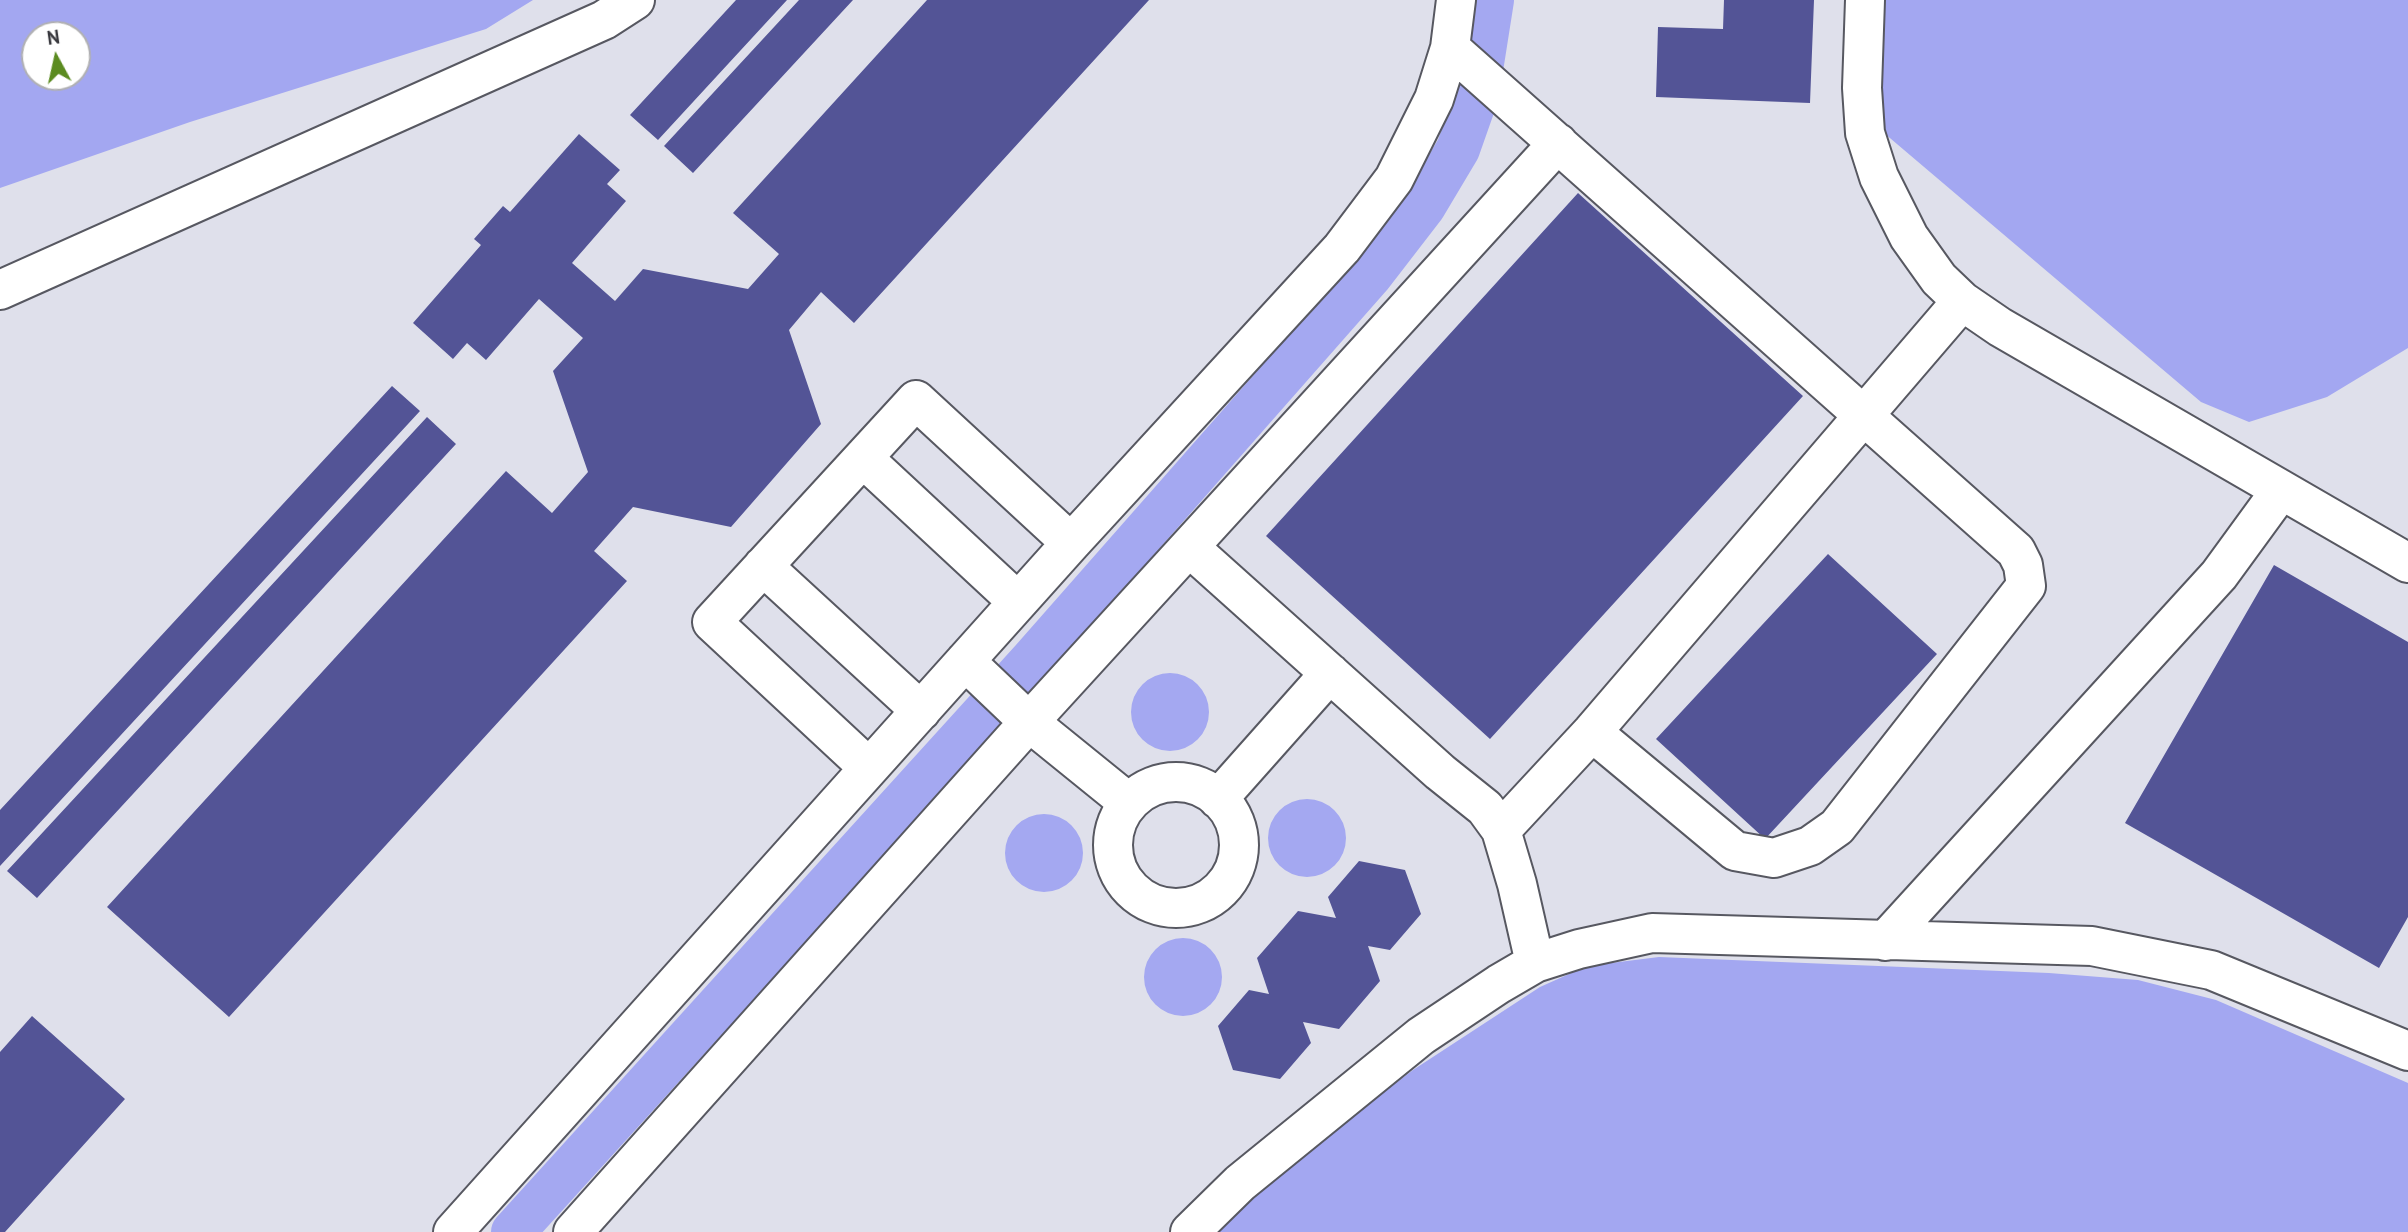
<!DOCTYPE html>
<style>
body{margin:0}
#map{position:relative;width:2408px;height:1232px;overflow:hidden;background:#dfe0eb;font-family:"PT Sans",sans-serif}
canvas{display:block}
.north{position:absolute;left:21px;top:21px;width:70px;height:70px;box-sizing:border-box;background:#fff;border:2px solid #b0b0b2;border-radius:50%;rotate:352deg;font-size:19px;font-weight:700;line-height:28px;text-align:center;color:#39393e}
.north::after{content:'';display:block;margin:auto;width:24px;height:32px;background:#5b8b20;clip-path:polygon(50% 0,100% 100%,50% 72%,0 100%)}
</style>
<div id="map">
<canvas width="2408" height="1232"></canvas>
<div class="north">N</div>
</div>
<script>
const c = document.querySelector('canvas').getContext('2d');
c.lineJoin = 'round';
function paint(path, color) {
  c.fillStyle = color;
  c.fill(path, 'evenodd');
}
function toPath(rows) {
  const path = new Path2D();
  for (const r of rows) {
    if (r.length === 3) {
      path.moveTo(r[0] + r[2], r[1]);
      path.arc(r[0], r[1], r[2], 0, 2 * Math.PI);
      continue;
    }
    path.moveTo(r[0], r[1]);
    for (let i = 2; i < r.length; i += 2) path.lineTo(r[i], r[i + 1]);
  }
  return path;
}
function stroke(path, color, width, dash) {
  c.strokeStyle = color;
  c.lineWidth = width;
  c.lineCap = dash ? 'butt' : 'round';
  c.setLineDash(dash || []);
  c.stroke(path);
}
paint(toPath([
 [0,0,533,0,486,29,190,122,0,188],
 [77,35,77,77,35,77,35,35],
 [1879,0,2408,0,2408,348,2327,397,2249,422,2201,402,1884,133,1875,99],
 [1659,957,2049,973,2138,980,2216,1000,2408,1083,2408,1232,1217,1232,1303,1152,1413,1070,1540,987,1587,966]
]), '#a3a7f1');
paint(toPath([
 [1170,712,39],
 [1307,838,39],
 [1044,853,39],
 [1183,977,39]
]), '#a4a8f1');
stroke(toPath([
 [513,1232,1032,660,1370,276,1424,206,1458,149,1477,95,1492,0]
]), '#a4a8f1', 44);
paint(toPath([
 [736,0,787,0,658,140,630,115],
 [799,0,853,0,693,173,664,146],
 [927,0,1149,0,854,323,821,292,789,330,821,424,731,527,633,507,594,551,627,581,229,1017,107,907,506,471,552,513,588,472,553,371,583,338,539,299,486,360,467,343,453,359,413,323,481,245,474,239,503,206,510,212,579,134,620,170,607,184,626,201,572,263,615,301,643,269,748,289,779,254,733,213],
 [1724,0,1814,0,1810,103,1656,97,1658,27,1723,29],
 [1578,193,1803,396,1490,739,1266,536],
 [392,386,420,411,0,866,0,810],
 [427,417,456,444,37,898,7,871],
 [1828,554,1937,654,1765,839,1656,739],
 [2274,565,2408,642,2408,917,2379,968,2125,823],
 [1359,861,1405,870,1421,914,1390,950,1368,946,1380,981,1339,1029,1303,1022,1311,1043,1280,1079,1233,1070,1218,1026,1249,990,1269,994,1257,958,1298,911,1336,918,1328,897],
 [32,1016,125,1099,5,1232,0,1232,0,1052]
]), '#535496');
const minor = toPath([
 [1865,0,1862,88,1865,133,1879,177,1909,237,1939,279,1962,301,2000,327,2408,563],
 [1450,48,2016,551,2023,565,2026,586,1837,827,1810,846,1774,858,1735,851,1592,732],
 [0,290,604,20,635,0],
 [863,458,1018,602],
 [1189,547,1440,772,1485,808,1501,830,1517,884,1535,963],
 [763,566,921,711],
 [965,661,1029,722,1129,803],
 [869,768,712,622,916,400,1071,543],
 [1176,845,63],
 [1218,799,1330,673],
 [1501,830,1592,732,1962,301],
 [1885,941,2219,575,2281,490],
 [453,1232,1071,543,1342,248,1394,179,1434,99,1450,48,1456,0],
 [573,1232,1029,722,1558,143],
 [1190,1232,1240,1183,1421,1036,1499,984,1535,963,1579,949,1652,933,2092,946,2211,970,2408,1051]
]);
stroke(minor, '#575861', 42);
stroke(minor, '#fff', 38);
</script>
